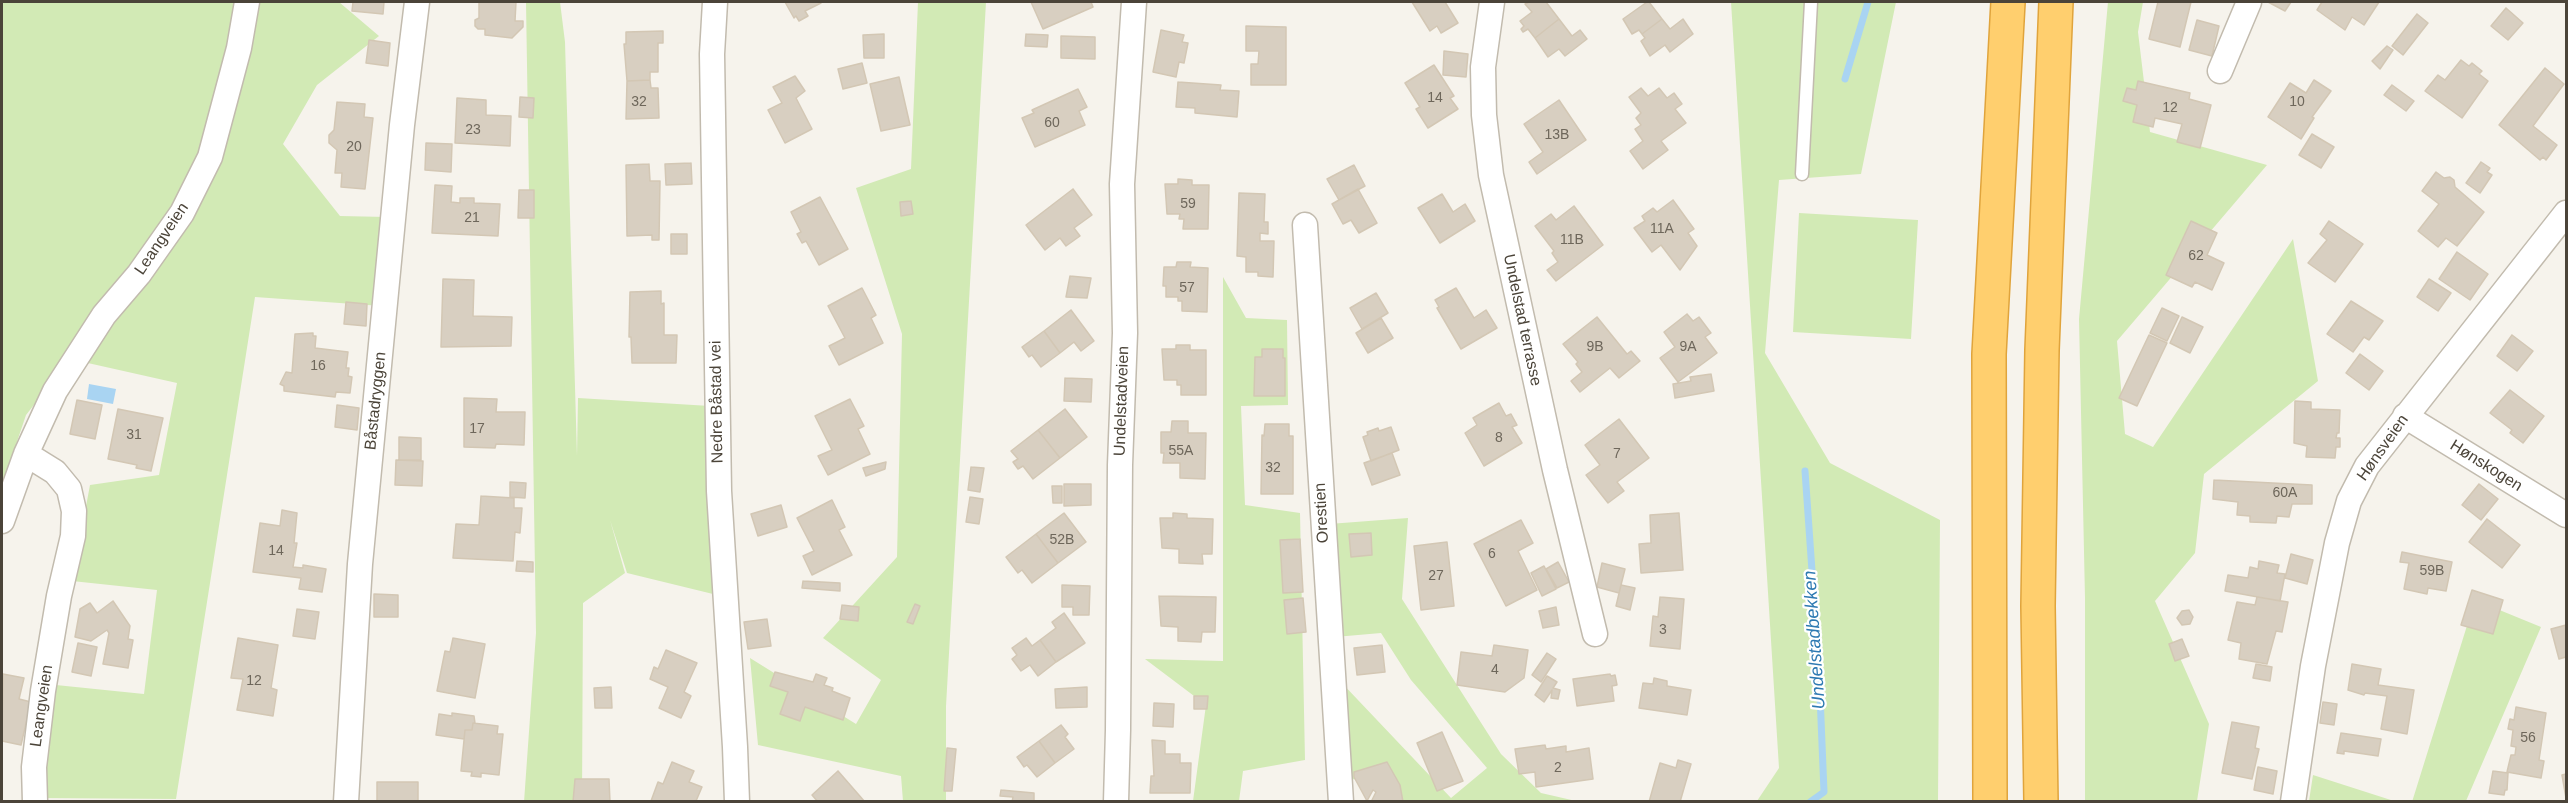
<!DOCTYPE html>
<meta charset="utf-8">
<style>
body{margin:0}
#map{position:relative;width:2568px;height:803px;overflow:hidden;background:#f6f3ec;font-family:Helvetica,sans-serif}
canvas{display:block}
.frame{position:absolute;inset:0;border:3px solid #4b4439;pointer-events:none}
</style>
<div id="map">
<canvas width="2568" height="803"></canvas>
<div class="frame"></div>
</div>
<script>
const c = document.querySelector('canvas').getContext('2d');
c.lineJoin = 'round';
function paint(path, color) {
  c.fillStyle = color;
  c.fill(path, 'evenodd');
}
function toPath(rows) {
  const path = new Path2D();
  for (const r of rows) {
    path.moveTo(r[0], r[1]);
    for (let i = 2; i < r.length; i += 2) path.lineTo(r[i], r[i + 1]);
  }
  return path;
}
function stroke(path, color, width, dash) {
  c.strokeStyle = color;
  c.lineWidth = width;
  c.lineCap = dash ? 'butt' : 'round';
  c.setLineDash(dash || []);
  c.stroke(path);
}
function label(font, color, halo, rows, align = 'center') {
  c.font = font + ' Helvetica,sans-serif';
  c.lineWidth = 4.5;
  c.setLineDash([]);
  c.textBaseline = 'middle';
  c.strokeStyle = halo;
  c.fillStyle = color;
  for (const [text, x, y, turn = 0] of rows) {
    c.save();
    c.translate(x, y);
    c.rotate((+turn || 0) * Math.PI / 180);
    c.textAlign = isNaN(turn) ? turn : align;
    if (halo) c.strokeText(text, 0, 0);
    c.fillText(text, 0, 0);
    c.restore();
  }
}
paint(toPath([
 [2,2,339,2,379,36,317,85,283,144,340,216,387,217,382,306,255,297,176,799,40,798,56,685,144,694,157,590,72,581,90,485,159,475,177,383,70,359,26,415,2,486],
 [526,2,560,2,565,42,577,456,578,398,710,406,713,594,627,573,610,520,625,573,583,603,582,801,524,802,536,633],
 [918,2,986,2,946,706,946,801,903,801,901,776,758,745,750,658,856,724,881,680,823,638,897,557,902,334,856,188,911,169],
 [1731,2,1896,2,1861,174,1779,180,1765,353,1830,463,1940,520,1938,801,1757,801,1779,768],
 [2108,2,2143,2,2138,32,2150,132,2267,165,2117,341,2125,434,2153,447,2293,239,2318,381,2204,474,2195,553,2155,601,2209,724,2197,801,2085,802,2085,598,2079,319],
 [1799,213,1918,220,1911,339,1793,332],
 [1223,277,1246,318,1287,320,1288,405,1241,406,1245,505,1300,513,1305,760,1243,771,1239,801,1193,801,1206,705,1145,659,1223,661],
 [1408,518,1402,599,1501,754,1541,793,1576,801,1403,801,1387,780,1347,779,1339,680,1451,798,1487,768,1411,680,1381,633,1335,637,1329,524],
 [2475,600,2541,627,2466,801,2412,802],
 [2313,775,2394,801,2309,801]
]), '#d2eab5');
paint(toPath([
 [89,384,116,389,113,404,87,399]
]), '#a9d4f2');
stroke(toPath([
 [1845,79,1868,2],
 [1805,471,1819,671,1824,792,1810,802]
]), '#a9d4f2', 7);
const building = toPath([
 [353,2,384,2,383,14,352,11,353,2],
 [479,2,516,2,515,21,523,21,523,27,512,38,485,35,485,29,478,29,475,26,475,20,479,18,479,2],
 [785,2,820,2,821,3,805,11,808,16,799,21,796,16,794,18,785,2],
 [1031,2,1091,2,1093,7,1043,29,1031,2],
 [1412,2,1445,2,1458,23,1441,33,1437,26,1430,31,1412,2],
 [1529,2,1546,2,1559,19,1535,38,1528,29,1523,32,1521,29,1524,26,1520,21,1532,12,1525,4,1529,2],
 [1647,2,1649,2,1662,19,1642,34,1639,30,1632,34,1623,19,1647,2],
 [2158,2,2191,2,2180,47,2149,39,2158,2],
 [2268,2,2291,2,2285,11,2268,2],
 [2322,2,2379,2,2364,25,2352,17,2345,30,2317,10,2322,2],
 [2506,8,2523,23,2508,40,2491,26,2506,8],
 [2417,14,2428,23,2403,55,2392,46,2417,14],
 [1559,19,1572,36,1580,30,1587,39,1565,56,1559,49,1548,57,1535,38,1559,19],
 [1662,19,1670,29,1683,19,1693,34,1670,52,1665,45,1650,56,1641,41,1645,38,1642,34,1662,19],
 [2197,20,2219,26,2212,56,2189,50,2197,20],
 [1246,26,1286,27,1286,85,1251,85,1251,64,1258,64,1259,51,1246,51,1246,26],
 [1161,30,1184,35,1182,42,1188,43,1184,63,1179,62,1176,77,1153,72,1161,30],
 [663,31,663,43,658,43,658,72,650,72,650,80,627,81,624,44,626,44,626,32,663,31],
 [884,34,884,58,864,58,863,35,884,34],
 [1026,34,1048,35,1047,47,1025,46,1026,34],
 [1061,36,1095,37,1095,59,1061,58,1061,36],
 [369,40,390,43,388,66,366,63,369,40],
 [2387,46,2393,50,2380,69,2372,61,2387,46],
 [1444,51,1468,54,1466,77,1443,75,1444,51],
 [2461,60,2469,66,2472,63,2482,71,2479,74,2488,81,2462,118,2425,91,2438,75,2445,80,2461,60],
 [862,63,867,83,843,89,838,69,862,63],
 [1434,65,1454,96,1450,98,1458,109,1428,128,1416,109,1420,107,1405,83,1434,65],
 [2545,68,2564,84,2533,126,2557,145,2546,160,2543,157,2540,160,2499,125,2545,68],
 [795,76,805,91,796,98,812,129,785,143,768,110,782,103,773,87,795,76],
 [899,77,910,125,881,131,870,84,899,77],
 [650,80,651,88,658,88,659,118,626,119,627,81,650,80],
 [2314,80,2331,91,2312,117,2314,118,2301,139,2268,117,2290,83,2306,93,2314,80],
 [2138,81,2190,93,2189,99,2211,105,2200,148,2177,142,2182,124,2155,118,2153,127,2133,122,2137,105,2123,101,2127,88,2136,90,2138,81],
 [1178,82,1221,85,1220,90,1239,91,1237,117,1195,113,1195,108,1176,107,1178,82],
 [2392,85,2414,101,2406,111,2384,95,2392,85],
 [1641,88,1648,96,1659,88,1667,98,1674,93,1682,104,1675,109,1686,123,1661,141,1668,150,1643,169,1630,151,1643,141,1635,129,1641,125,1636,118,1641,113,1629,97,1641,88],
 [1078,89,1087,107,1079,111,1085,125,1035,147,1022,118,1034,113,1032,110,1078,89],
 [520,97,534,98,533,118,519,117,520,97],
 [457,98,486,100,486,115,511,116,510,146,455,143,457,98],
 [1559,100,1586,140,1537,174,1529,162,1543,152,1524,124,1559,100],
 [337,102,365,104,364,117,373,118,365,189,341,187,342,173,335,173,337,150,329,143,329,135,334,130,337,102],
 [2312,134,2334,147,2321,168,2299,155,2312,134],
 [426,143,452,144,451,172,425,170,426,143],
 [2481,162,2490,168,2487,172,2492,175,2480,193,2466,183,2481,162],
 [691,163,692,184,666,185,665,164,691,163],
 [649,164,650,181,660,181,659,240,652,240,652,235,627,236,626,165,649,164],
 [1354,165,1365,186,1339,200,1327,179,1354,165],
 [2436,172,2444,178,2450,177,2454,180,2455,187,2484,212,2457,246,2446,238,2438,247,2418,231,2439,204,2422,191,2436,172],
 [1178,179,1192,180,1192,185,1209,185,1208,229,1183,229,1184,219,1179,219,1180,214,1167,214,1165,184,1178,184,1178,179],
 [435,185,452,186,451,202,460,203,460,198,474,198,474,203,500,204,498,236,432,233,435,185],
 [1073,189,1092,215,1074,228,1080,236,1066,246,1060,238,1045,250,1026,225,1073,189],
 [1358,189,1377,223,1359,233,1351,220,1343,224,1332,204,1358,189],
 [519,190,534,190,534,218,518,218,519,190],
 [1239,193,1265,194,1264,222,1268,222,1268,234,1260,233,1260,241,1274,241,1273,277,1258,276,1258,272,1246,272,1246,257,1237,256,1239,193],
 [1442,194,1453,212,1465,204,1475,221,1440,243,1418,208,1442,194],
 [820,197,848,249,819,265,806,241,802,243,797,234,801,232,791,212,820,197],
 [1673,200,1694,229,1688,233,1697,246,1680,270,1661,245,1652,252,1634,228,1645,221,1642,216,1653,208,1657,212,1673,200],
 [911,201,913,214,901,216,900,202,911,201],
 [1574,206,1603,245,1556,281,1547,270,1558,262,1552,253,1554,251,1535,226,1551,214,1556,220,1574,206],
 [2191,221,2217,233,2207,255,2224,263,2212,290,2195,282,2192,287,2166,275,2191,221],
 [2329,221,2363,244,2335,282,2308,263,2327,240,2320,234,2329,221],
 [671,234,687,234,687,254,671,254,671,234],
 [2457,252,2488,274,2470,300,2439,279,2457,252],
 [1177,262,1191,262,1190,267,1208,268,1207,312,1182,311,1182,301,1178,301,1178,297,1166,297,1166,286,1163,286,1164,267,1176,267,1177,262],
 [1070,276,1091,278,1087,298,1066,297,1070,276],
 [443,279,474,280,473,316,512,317,511,346,441,347,443,279],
 [2429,279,2451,293,2438,311,2417,297,2429,279],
 [862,288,876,315,871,318,883,343,839,365,829,346,845,338,828,306,862,288],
 [1456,288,1474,318,1486,310,1497,328,1461,349,1437,308,1439,307,1435,300,1456,288],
 [661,291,661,304,664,303,664,335,677,335,676,363,632,363,631,337,629,337,630,292,661,291],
 [1376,293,1388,313,1362,329,1350,308,1376,293],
 [2351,301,2383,321,2369,340,2364,337,2353,352,2327,334,2351,301],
 [346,302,367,304,366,326,344,324,346,302],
 [2162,308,2179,316,2167,341,2150,333,2162,308],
 [1071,310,1094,341,1081,351,1074,342,1060,353,1044,331,1071,310],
 [1687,314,1693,321,1699,317,1711,333,1705,337,1717,353,1678,382,1660,358,1675,347,1664,332,1687,314],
 [1597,317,1627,354,1631,351,1640,361,1619,378,1610,368,1580,392,1571,381,1582,372,1576,364,1578,362,1563,344,1597,317],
 [2182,317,2203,327,2190,353,2170,343,2182,317],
 [1381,318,1393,338,1368,353,1356,333,1381,318],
 [1044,331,1060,353,1041,367,1032,355,1029,357,1022,347,1044,331],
 [313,333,313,336,316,336,315,348,348,352,346,368,349,368,348,376,352,377,350,393,336,392,335,397,284,391,284,386,280,384,286,372,292,373,295,334,313,333],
 [2149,335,2167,343,2137,406,2119,398,2149,335],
 [2512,335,2533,351,2517,371,2497,356,2512,335],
 [1176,345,1190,345,1190,350,1206,350,1206,395,1181,395,1181,385,1177,385,1177,380,1164,380,1162,349,1176,349,1176,345],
 [1262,349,1283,349,1283,358,1285,358,1285,396,1254,396,1255,357,1262,357,1262,349],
 [2360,354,2383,371,2369,390,2346,373,2360,354],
 [1711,374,1714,391,1675,398,1673,384,1691,381,1690,377,1711,374],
 [1065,378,1092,379,1091,402,1064,401,1065,378],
 [2510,390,2544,416,2523,443,2510,433,2512,430,2490,413,2510,390],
 [464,398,497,399,496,412,525,412,524,445,496,444,495,448,464,447,464,398],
 [850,399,864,426,858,429,870,454,828,475,818,456,832,450,815,416,850,399],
 [77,400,102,405,95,439,70,434,77,400],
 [2295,401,2311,402,2311,409,2340,410,2339,433,2337,433,2336,438,2340,438,2340,447,2336,447,2335,458,2306,457,2307,446,2294,443,2295,401],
 [1499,403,1506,416,1511,414,1517,425,1512,427,1522,443,1484,466,1465,433,1477,425,1473,418,1499,403],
 [337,405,359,408,357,430,335,427,337,405],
 [118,409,163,418,151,471,136,468,137,465,108,459,118,409],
 [1065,409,1087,437,1060,458,1038,430,1065,409],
 [1619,419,1649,458,1617,482,1624,491,1608,503,1586,475,1600,465,1585,445,1619,419],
 [1172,421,1188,421,1188,433,1206,433,1205,479,1180,478,1180,463,1163,463,1164,453,1161,453,1161,432,1171,432,1172,421],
 [1265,424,1289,424,1289,436,1293,436,1293,494,1261,494,1262,435,1264,436,1265,424],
 [1391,427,1399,450,1371,461,1363,437,1368,435,1367,432,1378,428,1379,431,1391,427],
 [1038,430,1060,458,1033,479,1023,466,1018,469,1013,462,1018,459,1011,451,1038,430],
 [399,437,421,438,421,460,399,460,399,437],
 [1392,453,1400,475,1372,485,1364,463,1392,453],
 [396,460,423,461,422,486,395,485,396,460],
 [886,462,885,469,866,476,863,468,886,462],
 [971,467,984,468,980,492,968,490,971,467],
 [2214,480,2312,485,2312,504,2292,504,2289,517,2277,516,2276,523,2250,522,2250,516,2237,515,2238,502,2213,499,2214,480],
 [510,482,526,483,525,498,510,497,510,482],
 [1064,484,1091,484,1091,505,1064,506,1064,484],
 [2479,484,2498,499,2481,520,2462,505,2479,484],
 [1052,486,1062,486,1062,503,1053,503,1052,486],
 [481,496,514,498,514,508,522,508,520,533,515,532,513,561,453,558,456,524,479,525,481,496],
 [970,497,983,499,979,524,966,522,970,497],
 [832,500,845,527,839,530,852,555,812,575,803,556,814,551,797,518,832,500],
 [781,505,787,527,758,536,751,514,781,505],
 [282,510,297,513,294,543,297,543,293,567,303,568,303,565,326,569,322,592,299,589,301,578,253,572,260,523,280,526,282,510],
 [1064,513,1086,542,1058,563,1036,534,1064,513],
 [1173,513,1187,514,1187,518,1213,519,1212,554,1202,554,1203,564,1179,563,1179,549,1162,548,1160,518,1173,518,1173,513],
 [1679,513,1683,570,1641,573,1639,544,1651,543,1650,515,1679,513],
 [2487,519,2520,545,2502,568,2469,542,2487,519],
 [1521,520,1533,543,1518,551,1537,590,1506,606,1474,544,1521,520],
 [1371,533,1372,555,1351,557,1349,534,1371,533],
 [1036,534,1058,563,1032,583,1022,570,1018,573,1006,557,1036,534],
 [1300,539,1303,592,1283,593,1280,540,1300,539],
 [1447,542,1454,606,1421,610,1414,546,1447,542],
 [2402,552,2452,562,2446,591,2428,588,2427,594,2404,589,2409,563,2400,562,2402,552],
 [2291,554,2313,560,2307,584,2285,578,2291,554],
 [517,561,533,562,533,572,516,571,517,561],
 [2259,561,2279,565,2277,573,2285,574,2280,601,2225,591,2228,575,2248,578,2250,567,2258,569,2259,561],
 [1558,562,1569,582,1557,588,1546,569,1558,562],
 [1602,563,1625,569,1619,593,1597,587,1602,563],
 [1544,566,1556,589,1542,596,1531,573,1544,566],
 [803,581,840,583,840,591,802,588,803,581],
 [1062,585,1090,586,1089,615,1073,615,1073,607,1062,607,1062,585],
 [1621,585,1635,588,1630,610,1616,606,1621,585],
 [2472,590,2503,600,2493,634,2461,625,2472,590],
 [374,594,398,595,398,617,374,617,374,594],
 [1159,596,1216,597,1215,632,1202,632,1201,642,1178,641,1178,627,1161,626,1159,596],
 [1660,597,1684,599,1680,649,1650,646,1653,616,1658,617,1660,597],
 [2257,597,2288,602,2282,632,2276,631,2267,664,2239,659,2241,643,2228,640,2237,602,2255,605,2257,597],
 [1303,598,1306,632,1287,634,1284,600,1303,598],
 [113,601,130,626,128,639,133,640,128,668,103,664,109,633,107,630,91,641,75,637,80,609,90,603,97,613,113,601],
 [915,604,920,606,913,624,907,622,915,604],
 [842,605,859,607,858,621,840,619,842,605],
 [1556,607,1559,625,1543,628,1539,611,1556,607],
 [297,609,319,612,315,639,293,636,297,609],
 [2189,610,2193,617,2190,624,2182,625,2177,618,2182,611,2189,610],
 [1064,613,1085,643,1056,662,1040,640,1056,628,1052,622,1064,613],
 [767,619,771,646,748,649,744,622,767,619],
 [2566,625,2566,657,2559,659,2551,629,2566,625],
 [238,638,278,645,271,688,277,690,273,716,237,710,243,679,231,678,238,638],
 [453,638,485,644,475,698,437,691,445,651,450,652,453,638],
 [1026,638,1032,646,1040,640,1056,662,1038,676,1030,665,1021,671,1012,659,1017,655,1012,648,1026,638],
 [2182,639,2189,656,2175,661,2169,644,2182,639],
 [78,643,97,647,91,676,72,672,78,643],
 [1382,645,1385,672,1357,675,1354,648,1382,645],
 [1494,645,1528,650,1524,678,1505,692,1457,685,1461,652,1492,656,1494,645],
 [666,650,697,663,684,692,691,696,681,718,659,708,668,687,650,679,654,667,658,669,666,650],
 [1547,653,1556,659,1541,682,1532,675,1547,653],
 [2256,664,2272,667,2270,681,2253,678,2256,664],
 [2352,664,2381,669,2378,685,2414,690,2407,734,2381,729,2387,696,2365,693,2364,695,2348,690,2352,664],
 [775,672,813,682,816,674,827,678,824,685,833,688,832,691,850,698,843,720,805,707,800,721,780,714,788,692,770,686,775,672],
 [3,674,24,678,19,699,31,702,21,745,2,741,3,674],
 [1610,674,1611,676,1615,675,1617,685,1612,686,1614,701,1577,706,1573,679,1610,674],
 [1547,676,1557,682,1553,688,1560,690,1558,699,1551,698,1552,690,1544,702,1535,695,1547,676],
 [1654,678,1667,681,1667,686,1691,690,1687,715,1639,708,1643,683,1653,684,1654,678],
 [611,687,612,708,595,708,594,688,611,687],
 [1087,687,1087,707,1056,708,1055,689,1087,687],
 [1194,696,1208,696,1207,709,1194,709,1194,696],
 [2323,702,2337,704,2334,725,2320,723,2323,702],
 [1154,703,1174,704,1173,727,1153,726,1154,703],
 [2516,707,2546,713,2539,760,2544,761,2541,778,2507,772,2511,755,2515,755,2516,747,2511,746,2513,730,2508,729,2510,719,2514,720,2516,707],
 [452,713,474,716,475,723,473,723,472,730,465,730,464,739,436,735,439,714,452,716,452,713],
 [2232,722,2259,727,2255,748,2259,749,2252,779,2222,773,2232,722],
 [473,723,498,726,497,734,503,734,499,775,481,773,481,777,471,776,472,772,461,771,465,730,472,730,473,723],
 [1061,725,1068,734,1065,737,1074,749,1055,763,1039,741,1061,725],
 [1442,732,1463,781,1437,791,1417,743,1442,732],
 [2341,733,2381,739,2378,756,2344,751,2344,754,2337,753,2341,733],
 [1152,740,1165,741,1165,754,1180,754,1180,763,1191,763,1190,793,1150,793,1151,776,1154,776,1152,740],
 [1039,741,1055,763,1037,777,1027,765,1024,767,1017,757,1039,741],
 [1545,745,1546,749,1566,746,1566,752,1589,748,1593,779,1536,787,1535,772,1519,774,1515,749,1545,745],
 [947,748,956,749,952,791,944,791,947,748],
 [1678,760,1691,764,1680,802,1649,802,1660,763,1676,768,1678,760],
 [672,762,694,771,689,782,702,787,696,801,698,802,651,801,658,782,663,784,672,762],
 [1387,762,1400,785,1403,802,1371,802,1376,792,1373,790,1367,801,1354,777,1354,772,1387,762],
 [2258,767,2277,771,2273,794,2254,790,2258,767],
 [838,771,865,802,818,802,812,795,838,771],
 [2493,771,2508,773,2507,790,2505,790,2504,795,2489,793,2493,771],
 [2566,774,2566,798,2562,775,2566,774],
 [575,779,609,779,610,802,573,802,575,779],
 [377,782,418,782,418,802,377,802,377,782],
 [1001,790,1034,793,1034,802,1012,802,1013,797,1000,796,1001,790]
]);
paint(building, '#d8cfc1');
stroke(building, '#d3c7b4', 1.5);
const service = toPath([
 [1802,174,1811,2]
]);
const minor = toPath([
 [715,2,712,54,719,491,735,747,737,802],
 [1492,2,1483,67,1484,115,1491,175,1555,470,1595,634],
 [2220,71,2249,2],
 [1305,225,1341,802],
 [2405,416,2566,515],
 [26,454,55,472,69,489,74,511,73,536,59,596,43,691,34,767,35,802],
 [2,521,26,454,55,391,104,315,139,274,182,213,210,157,239,48,247,2],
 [346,802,360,564,402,125,417,2],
 [1116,802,1118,730,1120,465,1125,333,1122,184,1134,2],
 [2293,802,2313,666,2337,543,2349,501,2367,466,2566,213]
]);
const motorway = toPath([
 [1990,802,1989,354,2008,2],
 [2041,802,2038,606,2042,350,2056,2]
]);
stroke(service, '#c2bbae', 15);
stroke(minor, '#c2bbae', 27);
stroke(motorway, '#e0a43c', 36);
stroke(service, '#fff', 12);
stroke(minor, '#fff', 24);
stroke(motorway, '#ffcf6e', 33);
label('14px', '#6e675b', null, [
 ["14",1435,98],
 ["32",639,102],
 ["10",2297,102],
 ["12",2170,108],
 ["60",1052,123],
 ["23",473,130],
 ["13B",1557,135],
 ["20",354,147],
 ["59",1188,204],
 ["21",472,218],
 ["11A",1662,229],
 ["11B",1572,240],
 ["62",2196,256],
 ["57",1187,288],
 ["9B",1595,347],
 ["9A",1688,347],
 ["16",318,366],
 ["17",477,429],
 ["31",134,435],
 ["8",1499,438],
 ["55A",1181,451],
 ["7",1617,454],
 ["32",1273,468],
 ["60A",2285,493],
 ["52B",1062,540],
 ["14",276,551],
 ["6",1492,554],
 ["59B",2432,571],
 ["27",1436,576],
 ["3",1663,630],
 ["4",1495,670],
 ["12",254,681],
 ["56",2528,738],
 ["2",1558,768]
]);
label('16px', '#4b4439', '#fff', [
 ["Leangveien",162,239,-56],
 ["Undelstad terrasse",1522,320,78],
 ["Båstadryggen",376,401,-84],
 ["Undelstadveien",1122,401,-88],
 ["Nedre Båstad vei",717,402,-91],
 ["Hønsveien",2383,448,-55],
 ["Hønskogen",2486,466,32],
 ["Orestien",1322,513,-93],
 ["Leangveien",42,706,-82]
]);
label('italic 18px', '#2e7ab2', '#fff', [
 ["Undelstadbekken",1815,640,-94]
]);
</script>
